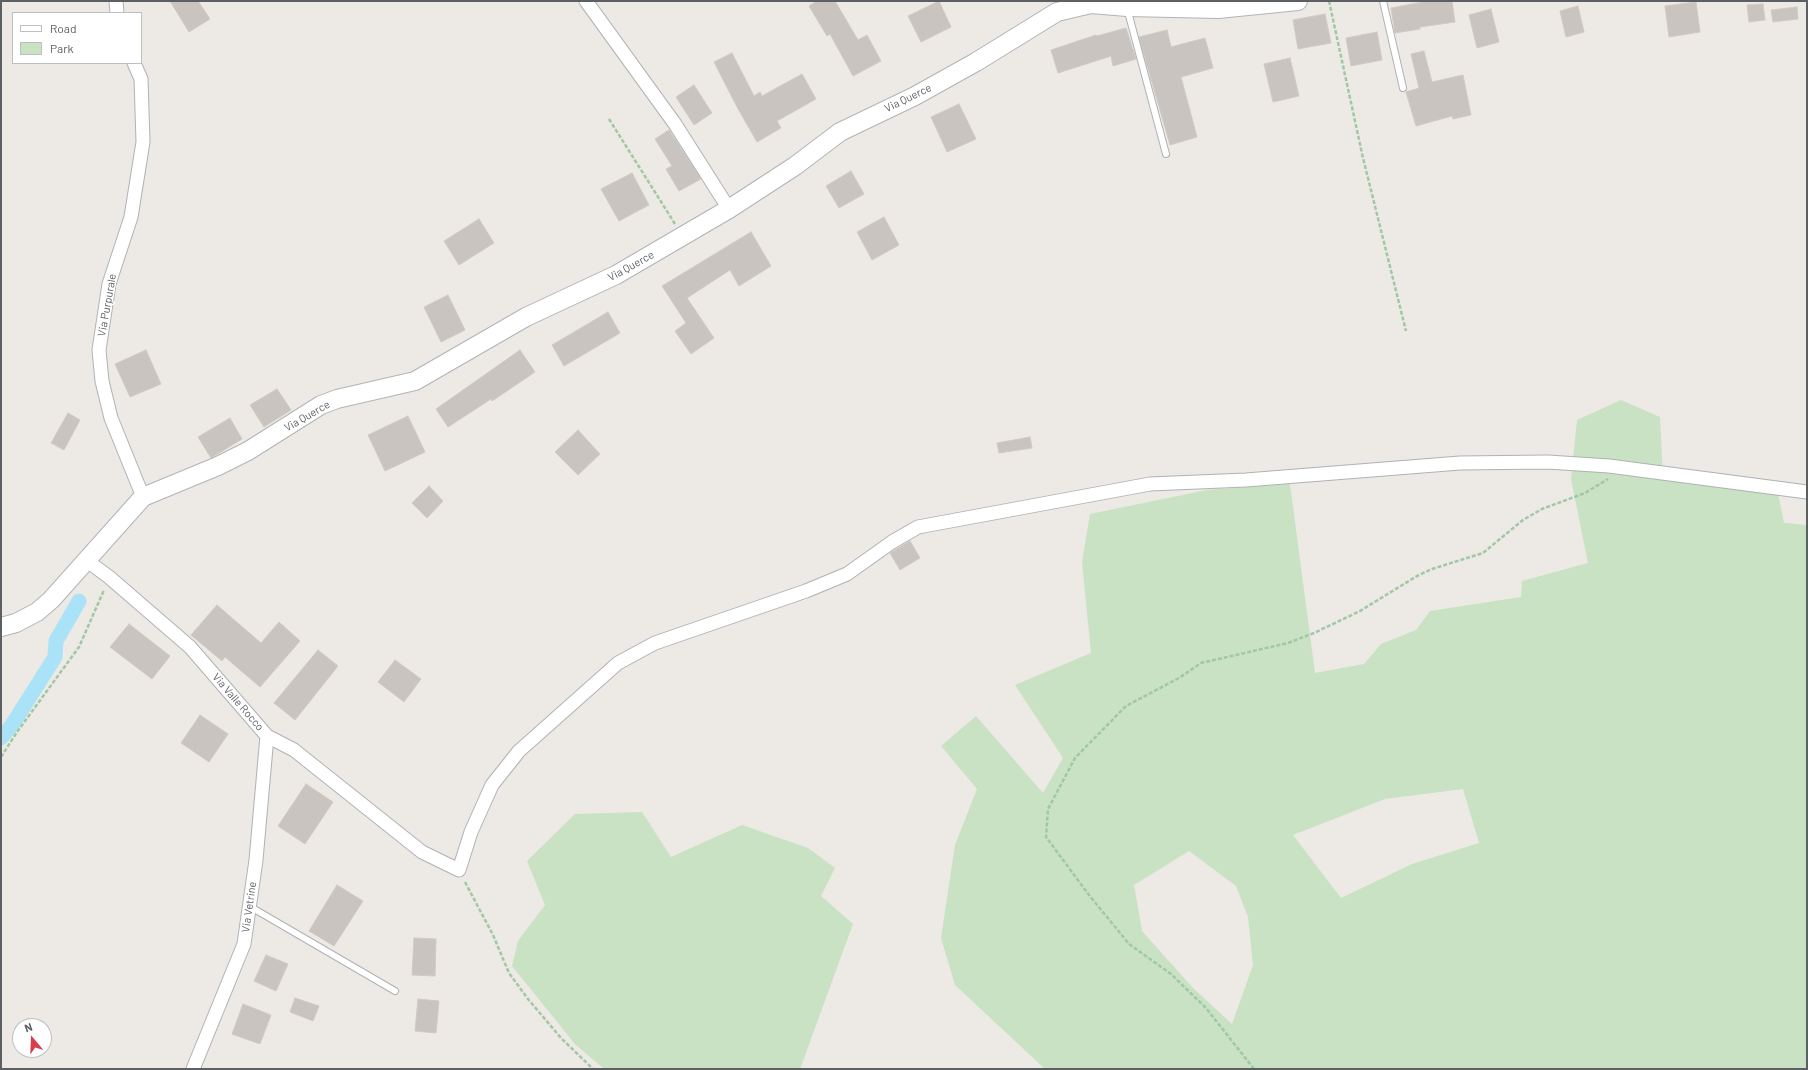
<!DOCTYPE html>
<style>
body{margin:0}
#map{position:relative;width:1808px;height:1070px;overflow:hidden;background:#ede9e4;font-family:Barlow,sans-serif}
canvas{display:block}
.frame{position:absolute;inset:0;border:2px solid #5c6063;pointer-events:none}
.legend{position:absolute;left:12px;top:12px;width:130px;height:52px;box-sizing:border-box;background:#fff;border:1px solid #bebfc1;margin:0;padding:5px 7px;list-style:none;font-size:12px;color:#5c6063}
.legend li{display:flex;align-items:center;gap:8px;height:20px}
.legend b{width:20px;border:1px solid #bebfc1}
.north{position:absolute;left:12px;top:1018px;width:40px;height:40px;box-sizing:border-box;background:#fff;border:1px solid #bebfc1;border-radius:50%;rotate:341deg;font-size:11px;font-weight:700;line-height:16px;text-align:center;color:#5c6063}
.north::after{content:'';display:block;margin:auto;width:14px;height:18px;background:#d83f4e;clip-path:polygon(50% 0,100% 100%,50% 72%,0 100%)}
</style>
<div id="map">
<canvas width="1808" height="1070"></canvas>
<div class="frame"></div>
<ul class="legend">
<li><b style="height:5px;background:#fff"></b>Road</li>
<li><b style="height:11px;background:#c8e2c3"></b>Park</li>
</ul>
<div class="north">N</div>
</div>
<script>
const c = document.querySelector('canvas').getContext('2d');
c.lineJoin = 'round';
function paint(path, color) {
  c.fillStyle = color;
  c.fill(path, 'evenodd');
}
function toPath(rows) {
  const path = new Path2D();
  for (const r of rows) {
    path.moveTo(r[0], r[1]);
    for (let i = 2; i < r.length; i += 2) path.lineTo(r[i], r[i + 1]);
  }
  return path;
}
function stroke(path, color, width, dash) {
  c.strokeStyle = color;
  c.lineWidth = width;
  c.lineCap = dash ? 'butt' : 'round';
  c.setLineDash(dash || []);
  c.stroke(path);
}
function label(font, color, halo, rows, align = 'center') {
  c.font = font + ' Barlow,sans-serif';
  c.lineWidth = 3;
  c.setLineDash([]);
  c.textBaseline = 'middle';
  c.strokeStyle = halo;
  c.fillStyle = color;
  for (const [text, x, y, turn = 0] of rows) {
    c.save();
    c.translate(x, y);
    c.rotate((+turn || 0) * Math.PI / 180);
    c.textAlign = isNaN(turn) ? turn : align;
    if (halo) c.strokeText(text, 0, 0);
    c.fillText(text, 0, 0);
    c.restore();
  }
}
paint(toPath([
 [1621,400,1660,417,1663,479,1778,494,1784,523,1807,525,1807,1069,1045,1069,955,985,941,938,955,845,977,789,941,746,976,716,1043,793,1063,758,1015,685,1091,653,1082,562,1090,514,1207,490,1290,484,1315,673,1364,664,1381,644,1416,630,1430,611,1521,597,1522,581,1588,563,1571,479,1577,420],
 [1463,789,1479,843,1412,864,1341,898,1293,835,1385,799],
 [1189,851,1236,886,1248,917,1253,965,1232,1024,1193,988,1142,931,1134,885],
 [642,812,671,857,742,825,808,848,835,868,821,896,853,924,800,1069,604,1069,575,1044,512,966,518,941,545,905,527,861,575,814]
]), '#c8e2c3');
stroke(toPath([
 [1,738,12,725,55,657,56,641,79,601]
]), '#aae3f7', 15);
const building = toPath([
 [170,1,198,1,210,19,189,32,170,1],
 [817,1,835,1,858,40,867,35,881,61,853,76,830,34,827,36,809,6,817,1],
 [939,1,951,27,921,42,908,16,939,1],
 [1428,1,1452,1,1455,22,1420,27,1420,29,1395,33,1391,8,1428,1],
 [1696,2,1700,32,1669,37,1665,6,1696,2],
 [1763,4,1765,20,1749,22,1747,5,1763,4],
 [1578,6,1584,32,1566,37,1560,11,1578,6],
 [1797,7,1798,19,1773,22,1771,10,1797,7],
 [1491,9,1499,42,1477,48,1469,15,1491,9],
 [1325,14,1331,43,1298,49,1293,20,1325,14],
 [1126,28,1136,59,1113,66,1111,56,1058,73,1051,50,1096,35,1097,36,1126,28],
 [1167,30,1171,47,1205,38,1213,68,1181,77,1197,137,1170,145,1139,37,1167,30],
 [1377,32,1382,60,1351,66,1346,38,1377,32],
 [1424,51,1432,82,1463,75,1471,115,1453,119,1452,116,1416,126,1406,92,1419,88,1411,54,1424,51],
 [732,53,754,96,760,92,762,96,802,74,816,99,777,121,781,128,757,142,737,107,714,62,732,53],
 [1290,58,1299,96,1273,102,1264,64,1290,58],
 [694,85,712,113,694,125,676,97,694,85],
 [959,104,976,139,947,152,931,117,959,104],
 [669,130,701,179,679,191,666,169,672,166,655,139,669,130],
 [851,171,864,194,839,208,826,186,851,171],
 [632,173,649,205,619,221,601,189,632,173],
 [884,217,899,245,872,260,857,232,884,217],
 [479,219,494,243,459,265,444,241,479,219],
 [751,232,771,266,739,286,730,270,687,298,714,338,691,354,675,331,686,323,662,286,751,232],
 [448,295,465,330,441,342,424,307,448,295],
 [608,312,620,333,564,366,552,345,608,312],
 [146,350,161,384,130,397,115,364,146,350],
 [520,350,535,372,492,401,491,399,448,427,436,409,520,350],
 [277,389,291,410,264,427,250,405,277,389],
 [68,413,80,420,64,450,51,443,68,413],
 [408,416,425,452,385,471,368,435,408,416],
 [230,418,242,439,211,458,198,437,230,418],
 [578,430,600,454,578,475,555,452,578,430],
 [1030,437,1032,448,999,453,997,443,1030,437],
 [429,486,443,501,427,518,412,503,429,486],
 [910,541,920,558,900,570,890,553,910,541],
 [217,605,261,643,279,622,300,641,260,687,225,657,222,661,191,635,217,605],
 [129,624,170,656,152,679,110,647,129,624],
 [318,650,338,666,295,720,274,703,318,650],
 [395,660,421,679,404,702,378,682,395,660],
 [200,715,228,734,209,762,181,743,200,715],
 [306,784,333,802,305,844,278,826,306,784],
 [337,885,363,901,334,946,309,931,337,885],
 [414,938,436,939,435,976,412,975,414,938],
 [266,955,288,964,276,991,254,981,266,955],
 [295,998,319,1006,313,1021,290,1012,295,998],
 [418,999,439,1001,436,1033,415,1031,418,999],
 [243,1004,271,1015,260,1044,232,1034,243,1004]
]);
paint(building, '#c9c4c0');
stroke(building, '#d1cac3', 1);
const lane = toPath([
 [1383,1,1403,88],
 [1127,8,1166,154],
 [249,906,395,991]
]);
const street = toPath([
 [116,1,117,13],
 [586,1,675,124,729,209],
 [134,63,141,79,143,142,131,217,109,284,99,350,102,381,111,418,143,497],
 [86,560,109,577,190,647,267,736,294,750,422,852,459,870,471,832,492,785,519,751,618,663,655,643,806,591,847,574,892,542,918,527,1150,484,1246,480,1460,463,1548,462,1609,466,1807,492],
 [193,1069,244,944,256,860,267,736]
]);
const secondary = toPath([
 [1,627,16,623,37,612,51,600,143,497,218,466,248,451,321,405,337,399,415,381,526,317,616,275,729,209,795,166,840,132,915,96,976,62,1057,12,1091,4,1127,7,1218,9,1298,1]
]);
stroke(lane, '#afb2b5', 8);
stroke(street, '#afb2b5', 15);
stroke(secondary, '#b0b4b8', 20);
stroke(toPath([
 [1329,1,1363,158,1406,331],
 [609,119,675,224],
 [1,757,17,732,79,647,104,590],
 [465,882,493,935,509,973,528,999,561,1038,593,1069],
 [1254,1069,1206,1008,1171,974,1129,944,1089,895,1046,837,1048,809,1075,758,1126,706,1179,678,1201,663,1288,643,1314,633,1360,611,1417,576,1432,569,1483,553,1523,520,1542,509,1585,493,1608,479]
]), '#a0c8a4', 2.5, [4, 2]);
stroke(lane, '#fff', 6);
stroke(street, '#fff', 13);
stroke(secondary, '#fff', 18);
label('11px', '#5c6063', '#fff', [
 ["Via Querce",908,98,-26],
 ["Via Querce",631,266,-29],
 ["Via Purpurale",107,305,-80],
 ["Via Querce",307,416,-30],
 ["Via Valle Rocco",238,702,49],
 ["Via Vetrine",249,907,-82]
]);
</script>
